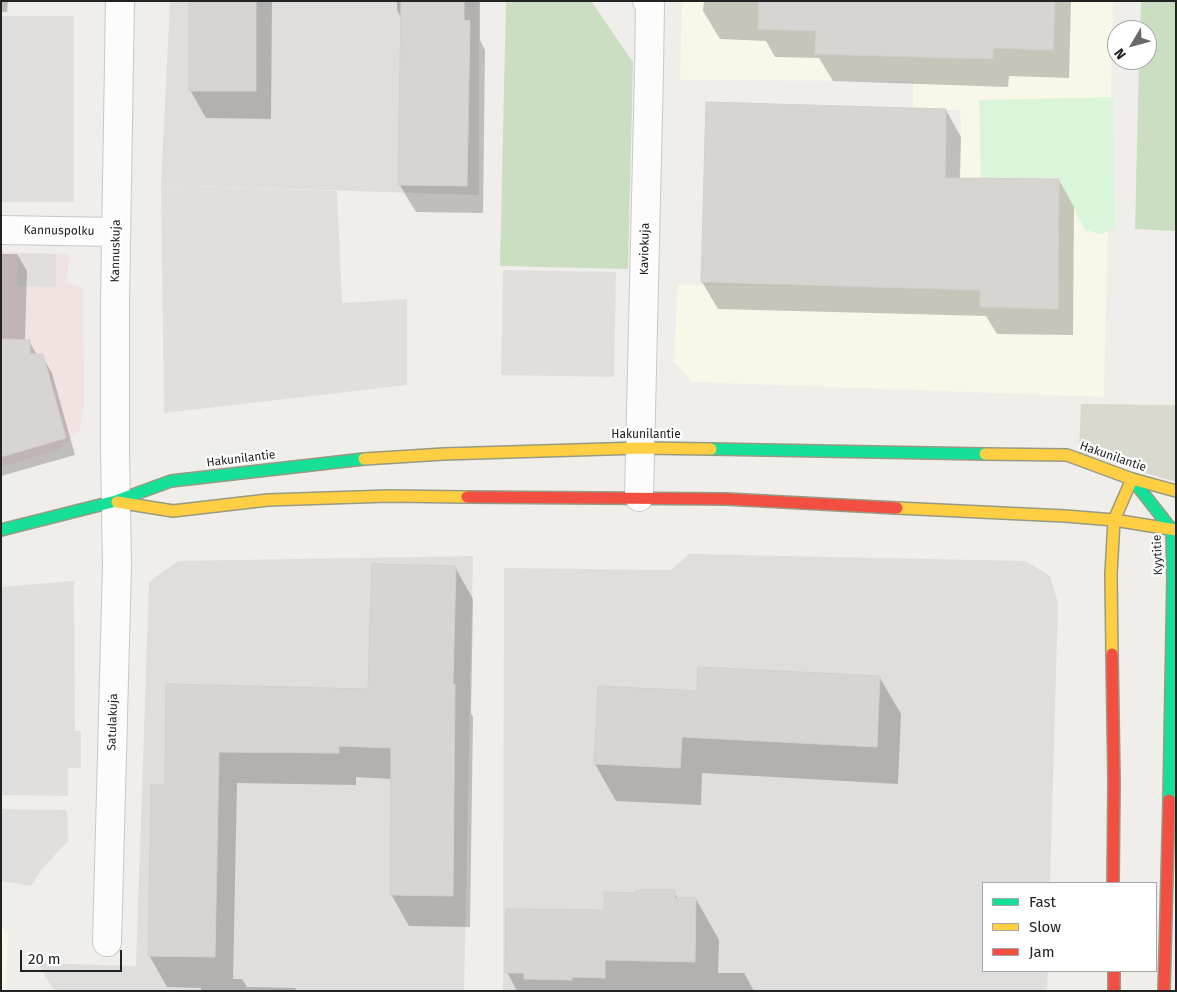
<!DOCTYPE html>
<style>
body{margin:0}
#map{position:relative;width:1177px;height:992px;overflow:hidden;background:#f0eeeb;font-family:"Fira Sans",sans-serif}
canvas{display:block}
.frame{position:absolute;inset:0;border:2px solid #222;pointer-events:none}
.legend{position:absolute;left:982px;top:882px;width:175px;height:90px;box-sizing:border-box;background:#fff;border:1px solid #a7a7a7;margin:0;padding:6px 9px;list-style:none;font-size:15px;color:#222}
.legend li{display:flex;align-items:center;gap:10px;height:25px}
.legend b{width:25px;border:1px solid #a7a7a7}
.north{position:absolute;left:1107px;top:20px;width:50px;height:50px;box-sizing:border-box;background:#fff;border:1px solid #a7a7a7;border-radius:50%;rotate:233deg;font-size:14px;font-weight:700;line-height:20px;text-align:center;color:#222}
.north::after{content:'';display:block;margin:auto;width:18px;height:22px;background:#6a6968;clip-path:polygon(50% 0,100% 100%,50% 72%,0 100%)}
.scale{position:absolute;left:20px;top:950px;width:102px;height:22px;box-sizing:border-box;border:2px solid #222;border-top:0;padding-left:6px;font-size:15px;line-height:18px;white-space:nowrap;color:#222;-webkit-text-stroke:4px #fff;paint-order:stroke}
</style>
<div id="map">
<canvas width="1177" height="992"></canvas>
<div class="frame"></div>
<ul class="legend">
<li><b style="height:6px;background:#16e098"></b>Fast</li>
<li><b style="height:6px;background:#ffcf43"></b>Slow</li>
<li><b style="height:6px;background:#f24e42"></b>Jam</li>
</ul>
<div class="north">N</div>
<div class="scale">20 m</div>
</div>
<script>
const c = document.querySelector('canvas').getContext('2d');
c.lineJoin = 'round';
function paint(path, color) {
  c.fillStyle = color;
  c.fill(path, 'evenodd');
}
function toPath(rows) {
  const path = new Path2D();
  for (const r of rows) {
    path.moveTo(r[0], r[1]);
    for (let i = 2; i < r.length; i += 2) path.lineTo(r[i], r[i + 1]);
  }
  return path;
}
function stroke(path, color, width, dash) {
  c.strokeStyle = color;
  c.lineWidth = width;
  c.lineCap = dash ? 'butt' : 'round';
  c.setLineDash(dash || []);
  c.stroke(path);
}
function label(font, color, halo, rows, align = 'center') {
  c.font = font + ' "Fira Sans",sans-serif';
  c.lineWidth = 4.5;
  c.setLineDash([]);
  c.textBaseline = 'middle';
  c.strokeStyle = halo;
  c.fillStyle = color;
  for (const [text, x, y, turn = 0] of rows) {
    c.save();
    c.translate(x, y);
    c.rotate((+turn || 0) * Math.PI / 180);
    c.textAlign = isNaN(turn) ? turn : align;
    if (halo) c.strokeText(text, 0, 0);
    c.fillText(text, 0, 0);
    c.restore();
  }
}
paint(toPath([
 [170,1,479,1,479,195,161,185],
 [690,554,1025,561,1050,576,1058,603,1050,883,983,883,983,971,1048,971,1047,991,503,991,504,568,670,570],
 [473,556,464,991,54,991,38,963,136,966,149,582,178,561]
]), '#dfdedc');
paint(toPath([
 [1,252,70,254,66,283,83,288,84,402,80,430,58,450,1,467]
]), '#f1e3e1');
paint(toPath([
 [682,1,1113,1,1104,397,692,382,674,361,678,285,955,288,961,127,960,110,913,109,913,81,680,80],
 [1,924,8,937,6,991,1,991]
]), '#f8f7e8');
paint(toPath([
 [1081,404,1176,405,1176,482,1079,453]
]), '#d9d9cd');
paint(toPath([
 [506,1,591,1,633,62,628,269,500,266],
 [1141,1,1176,1,1176,231,1135,229,1139,60,1147,60,1147,30,1140,30]
]), '#cbdec1');
paint(toPath([
 [1113,97,1115,229,1101,234,1085,230,1059,179,981,178,979,100]
]), '#daf5da');
paint(toPath([
 [1,16,74,16,74,202,1,202],
 [161,185,337,191,342,303,407,299,407,385,164,413],
 [18,253,56,254,56,287,17,286],
 [503,270,616,272,614,377,501,375],
 [74,581,75,731,81,731,81,768,68,768,68,796,1,795,1,587],
 [1,809,67,810,68,841,41,870,31,886,1,881]
]), '#e0dfde');
paint(toPath([
 [1,1,8,1,7,12,1,12],
 [191,1,272,1,271,119,206,118,190,90],
 [397,1,480,1,480,40,485,50,483,213,416,212,399,184,402,20,397,10],
 [704,1,1071,1,1069,78,1009,76,1008,87,833,81,819,58,775,57,766,41,720,39,703,11],
 [946,110,961,137,960,179,1059,180,1074,207,1073,335,997,334,986,316,718,309,702,282],
 [1,254,17,254,27,271,25,341,29,341,37,355,42,356,52,373,75,455,1,476],
 [455,567,473,599,471,713,473,717,470,927,409,926,391,894,392,779,356,777,356,785,237,783,233,979,242,979,247,987,295,988,297,991,201,991,201,988,167,987,149,955,166,786,168,686,370,690],
 [880,678,901,714,898,784,702,773,701,805,616,801,595,764,698,692],
 [674,892,678,899,696,899,719,940,718,973,744,973,754,991,517,991,507,972,605,911,637,894]
]), '#0003');
const building = toPath([
 [189,1,256,1,256,91,189,91,189,1],
 [401,1,464,1,464,20,470,21,467,186,398,185,401,1],
 [759,1,1055,1,1053,50,993,48,993,59,815,54,816,31,758,29,759,1],
 [706,102,946,109,945,178,1059,179,1058,309,980,307,980,290,701,282,706,102],
 [1,339,30,340,30,354,43,354,66,438,1,457,1,339],
 [372,564,456,566,453,684,455,684,453,896,390,895,391,748,339,746,339,753,219,752,215,957,148,956,151,785,165,785,166,684,368,689,372,564],
 [698,667,880,676,877,747,682,737,680,768,594,764,598,686,697,691,698,667],
 [636,890,675,890,675,898,696,898,695,962,605,960,605,978,572,977,572,980,524,979,524,973,505,973,506,909,604,910,604,892,636,893,636,890]
]);
paint(building, '#d7d4d2');
stroke(building, '#d3d0cc', 1);
const street = toPath([
 [1,230,116,232],
 [639,497,649,71,650,5,647,1],
 [107,942,117,566,115,450,115,303,120,1]
]);
const fast = toPath([
 [711,449,985,454],
 [1132,479,1172,530,1173,577,1169,800],
 [1,530,116,501,171,481,364,459]
]);
const slow = toPath([
 [985,454,1067,455,1132,479,1176,491],
 [364,459,444,454,640,448,711,449],
 [117,502,173,511,268,500,389,496,467,497],
 [897,508,1065,516,1114,520,1176,530],
 [1112,654,1111,574,1114,520,1132,479]
]);
const jam = toPath([
 [467,497,726,499,897,508],
 [1112,654,1114,781,1113,883],
 [1114,971,1114,991],
 [1164,991,1169,800]
]);
stroke(street, '#c9c8c7', 30);
stroke(fast, '#999a82', 14);
stroke(slow, '#999a82', 14);
stroke(jam, '#999a82', 14);
stroke(street, '#fdfcfc', 28);
stroke(fast, '#16e098', 11);
stroke(slow, '#ffcf43', 11);
stroke(jam, '#f24e42', 11);
label('12px', '#222', '#fff', [
 ["Kannuspolku",59,231,1],
 ["Kaviokuja",645,249,-89],
 ["Kannuskuja",116,251,-89],
 ["Hakunilantie",646,435],
 ["Hakunilantie",1113,457,19],
 ["Hakunilantie",241,459,-7],
 ["Kyytitie",1158,555,-92],
 ["Satulakuja",113,722,-88]
]);
</script>
